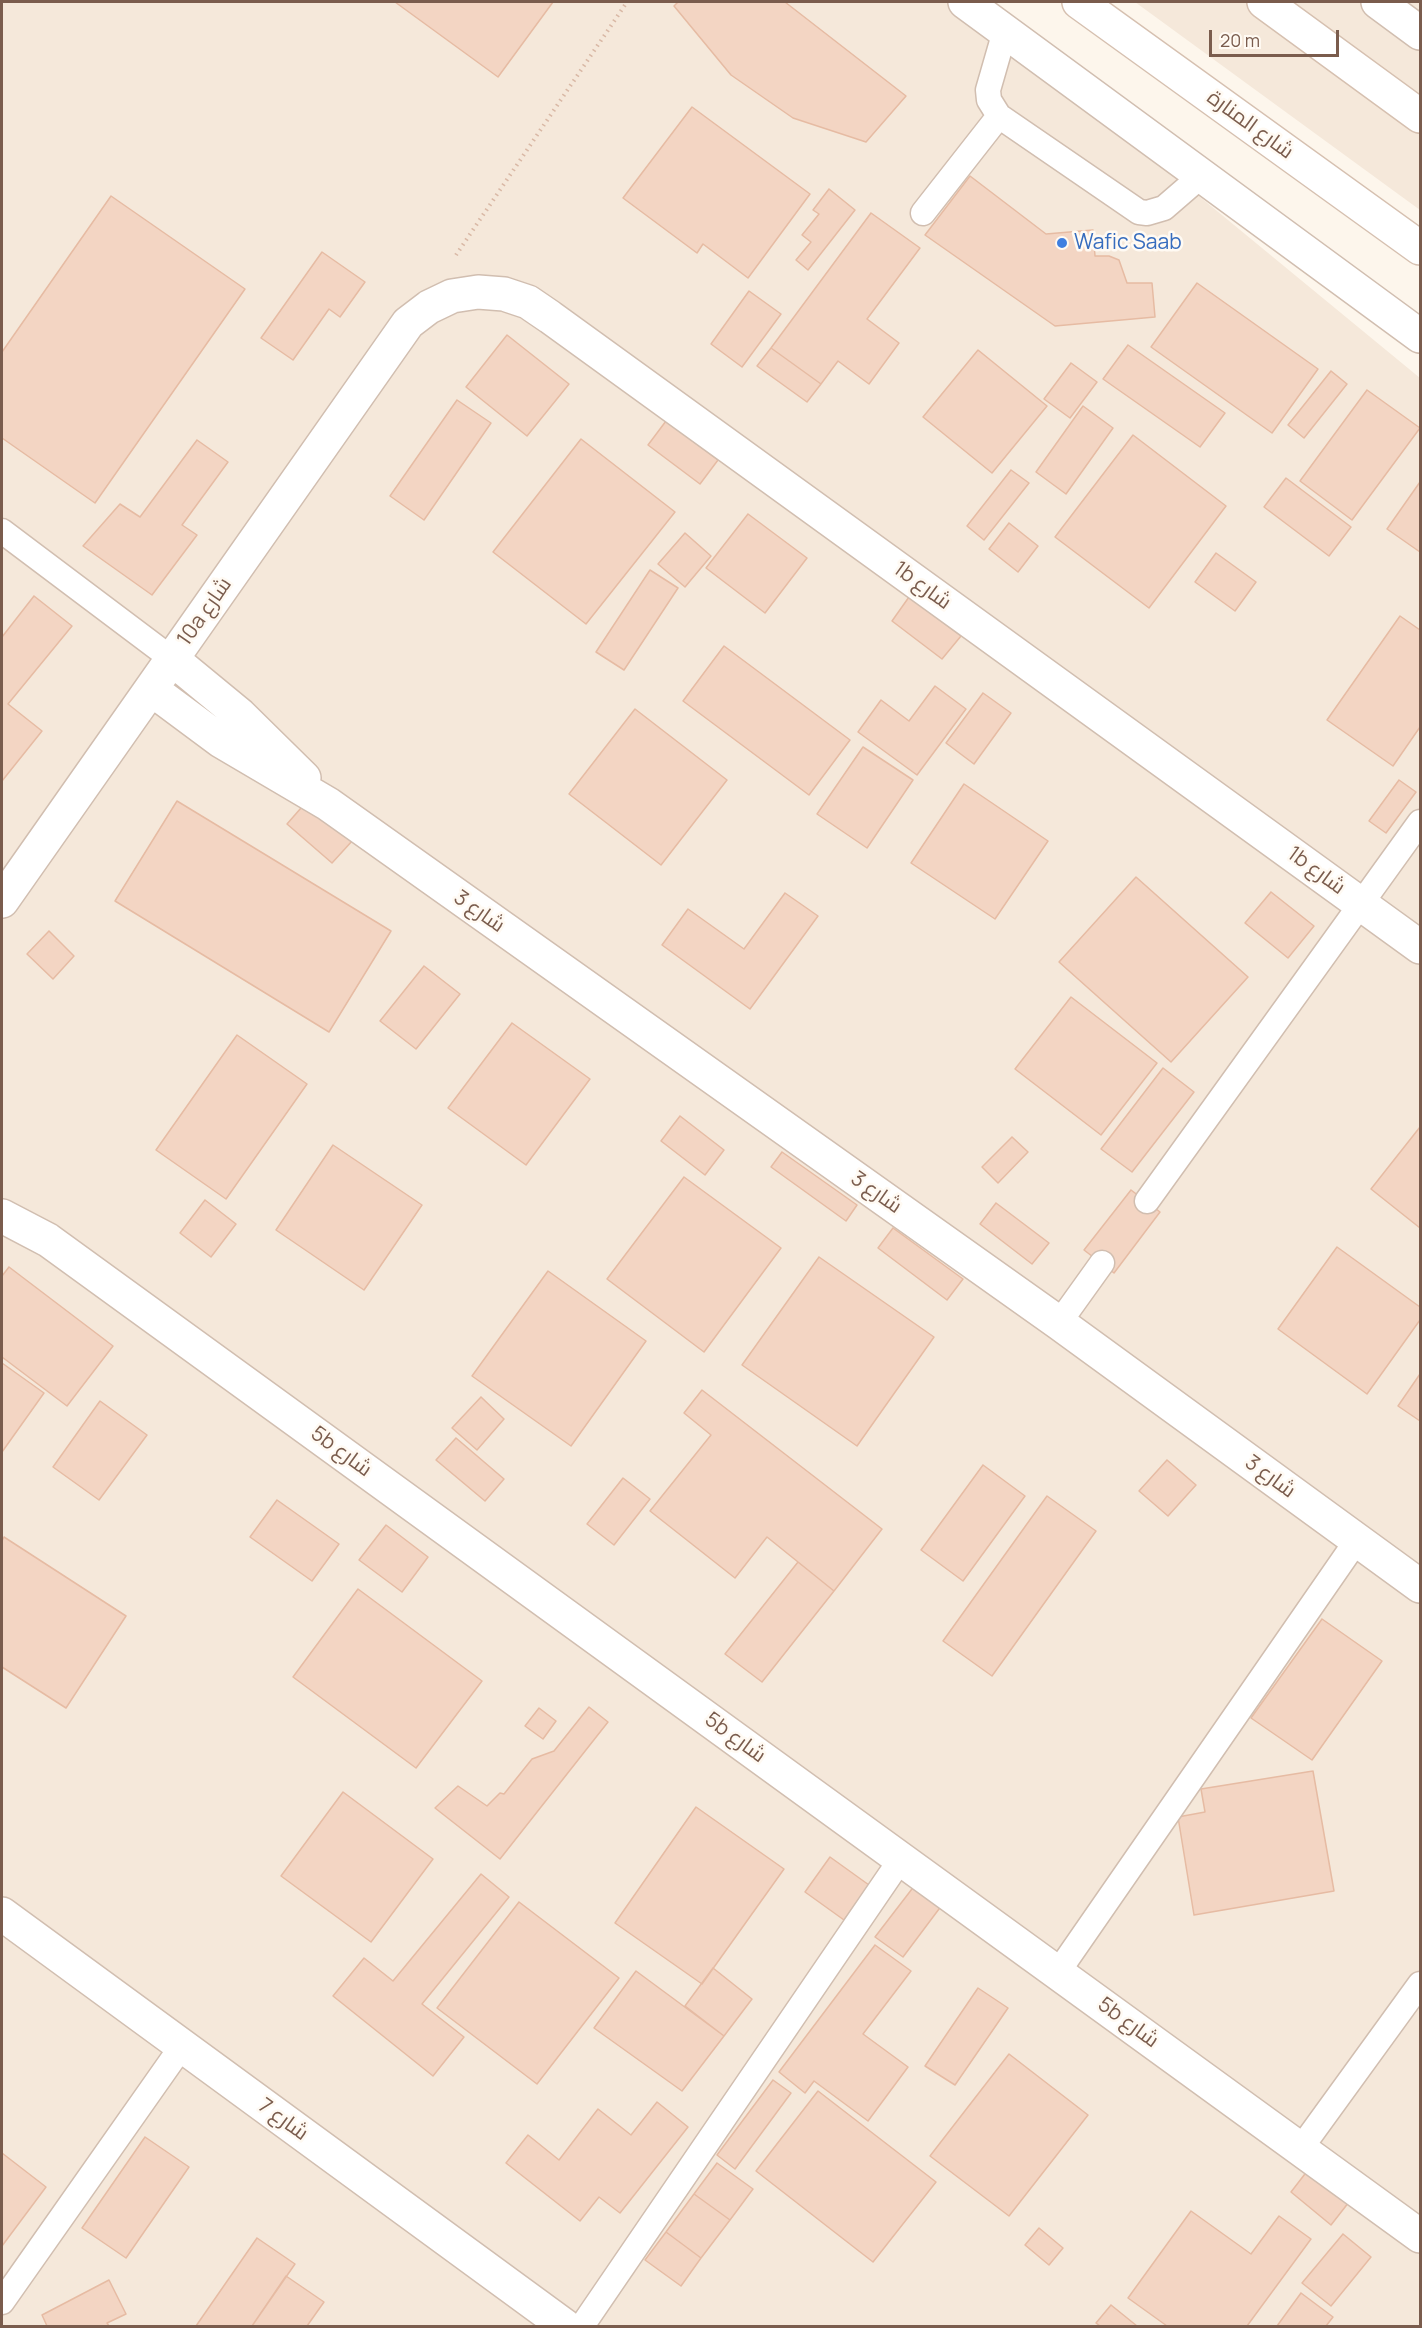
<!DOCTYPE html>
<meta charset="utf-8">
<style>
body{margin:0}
#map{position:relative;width:1422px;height:2328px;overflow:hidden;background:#fdf6ec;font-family:Manrope,sans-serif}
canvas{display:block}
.frame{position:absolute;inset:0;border:3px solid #7a5c4d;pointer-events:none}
.scale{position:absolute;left:1209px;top:30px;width:130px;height:27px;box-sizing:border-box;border:3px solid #7a5c4d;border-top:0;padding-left:8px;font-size:18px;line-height:21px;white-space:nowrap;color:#7a5c4d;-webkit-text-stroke:4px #fffaf3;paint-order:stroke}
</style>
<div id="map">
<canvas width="1422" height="2328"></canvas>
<div class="frame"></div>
<div class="scale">20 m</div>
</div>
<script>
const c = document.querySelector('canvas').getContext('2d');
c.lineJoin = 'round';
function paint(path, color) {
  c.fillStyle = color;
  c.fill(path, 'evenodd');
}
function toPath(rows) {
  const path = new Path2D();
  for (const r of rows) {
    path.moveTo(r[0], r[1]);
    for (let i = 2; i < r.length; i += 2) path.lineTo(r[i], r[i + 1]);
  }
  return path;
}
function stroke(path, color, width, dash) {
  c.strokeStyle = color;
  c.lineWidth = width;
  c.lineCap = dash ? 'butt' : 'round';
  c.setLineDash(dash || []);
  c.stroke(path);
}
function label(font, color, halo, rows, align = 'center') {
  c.font = font + ' Manrope,Cairo,sans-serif';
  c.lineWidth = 5;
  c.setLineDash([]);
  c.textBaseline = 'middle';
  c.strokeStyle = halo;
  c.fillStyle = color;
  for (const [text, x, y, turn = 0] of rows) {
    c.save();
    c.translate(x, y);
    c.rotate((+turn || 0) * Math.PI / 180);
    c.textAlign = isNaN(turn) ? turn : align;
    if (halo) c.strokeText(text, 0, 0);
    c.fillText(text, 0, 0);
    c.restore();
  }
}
paint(toPath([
 [2,2,963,2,1420,378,1420,2326,2,2326],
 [1135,2,1420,2,1420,210]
]), '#f5e8da');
const building = toPath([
 [395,2,553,2,498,77,395,2],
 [678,2,785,2,906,96,866,142,793,118,731,75,674,6,678,2],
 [692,107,810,194,748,278,703,244,697,253,623,198,692,107],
 [970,176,1046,234,1093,230,1095,256,1109,256,1119,260,1127,283,1152,283,1155,317,1055,326,925,235,970,176],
 [829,189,855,210,808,270,796,260,811,242,802,235,819,214,813,210,829,189],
 [111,196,245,289,95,503,2,438,2,352,111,196],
 [871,213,920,248,867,319,899,343,869,384,838,361,821,384,771,348,871,213],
 [322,252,365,282,340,317,329,309,293,360,261,338,322,252],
 [1197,283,1318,369,1272,433,1151,347,1197,283],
 [749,291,781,314,742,367,711,344,749,291],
 [507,335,569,384,527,436,466,387,507,335],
 [1128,345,1225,413,1200,447,1103,379,1128,345],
 [771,348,821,384,807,402,757,366,771,348],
 [978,350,1047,406,992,473,923,417,978,350],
 [1071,363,1097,382,1070,418,1044,399,1071,363],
 [1331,371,1347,384,1304,438,1288,425,1331,371],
 [1367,390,1420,428,1352,520,1300,481,1367,390],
 [457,400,491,423,424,520,390,496,457,400],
 [1083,406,1113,428,1066,494,1036,472,1083,406],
 [666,421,718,460,700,484,648,445,666,421],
 [1133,435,1226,506,1149,608,1055,537,1133,435],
 [581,439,675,512,586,624,493,552,581,439],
 [197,440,228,462,182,525,197,535,152,595,83,546,120,504,140,517,197,440],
 [1011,470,1029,483,984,540,967,526,1011,470],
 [1286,478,1351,527,1329,556,1264,507,1286,478],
 [1420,482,1420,552,1387,529,1420,482],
 [748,514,807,558,765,613,706,568,748,514],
 [1009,523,1038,546,1018,572,989,549,1009,523],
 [685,533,711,556,685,587,658,564,685,533],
 [1216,553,1256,582,1235,611,1195,582,1216,553],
 [650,570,678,588,624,670,596,652,650,570],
 [34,596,72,626,8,704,42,731,2,781,2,637,34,596],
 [909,597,961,636,942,659,892,621,909,597],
 [1400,616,1420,630,1420,727,1393,766,1327,720,1400,616],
 [724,646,850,740,809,795,683,701,724,646],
 [935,686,966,709,917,775,858,732,881,700,909,721,935,686],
 [983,693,1011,713,974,764,946,743,983,693],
 [635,709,727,780,661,865,569,794,635,709],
 [863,747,913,780,867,848,817,814,863,747],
 [1399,780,1416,792,1386,833,1369,821,1399,780],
 [964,784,1048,841,995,919,911,863,964,784],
 [308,800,353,840,332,863,287,824,308,800],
 [177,801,391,931,329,1032,115,901,177,801],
 [1136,877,1248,977,1171,1062,1059,962,1136,877],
 [1271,892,1314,926,1288,958,1245,923,1271,892],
 [785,893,818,916,750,1009,662,945,688,909,744,949,785,893],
 [49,931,74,956,53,979,27,954,49,931],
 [424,966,460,994,416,1049,380,1021,424,966],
 [1071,997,1157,1063,1101,1135,1015,1069,1071,997],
 [512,1023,590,1079,526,1165,448,1108,512,1023],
 [237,1035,307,1084,226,1199,156,1150,237,1035],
 [1163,1068,1194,1092,1132,1172,1101,1149,1163,1068],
 [680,1116,724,1150,705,1175,661,1141,680,1116],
 [1420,1127,1420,1228,1371,1189,1420,1127],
 [1012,1137,1028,1152,998,1183,982,1167,1012,1137],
 [333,1145,422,1205,364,1290,276,1230,333,1145],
 [782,1152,857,1205,846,1221,771,1167,782,1152],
 [684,1177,781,1248,704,1352,607,1279,684,1177],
 [1131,1190,1160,1212,1114,1273,1084,1250,1131,1190],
 [205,1200,236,1224,211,1257,180,1233,205,1200],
 [996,1203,1049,1243,1032,1264,980,1224,996,1203],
 [893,1228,963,1279,947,1300,878,1248,893,1228],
 [1337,1247,1420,1307,1420,1320,1367,1394,1278,1329,1337,1247],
 [819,1257,934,1337,857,1446,742,1365,819,1257],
 [9,1267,113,1346,67,1406,2,1357,2,1276,9,1267],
 [548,1271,646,1341,571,1446,472,1376,548,1271],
 [2,1363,44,1393,2,1452,2,1363],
 [1420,1374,1420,1421,1398,1406,1420,1374],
 [702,1390,882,1529,834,1591,767,1537,735,1578,650,1511,711,1435,684,1413,702,1390],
 [481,1397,504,1419,477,1450,452,1428,481,1397],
 [100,1401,147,1435,99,1500,53,1467,100,1401],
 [456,1438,504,1479,485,1501,436,1460,456,1438],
 [1167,1460,1196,1485,1168,1516,1139,1491,1167,1460],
 [983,1465,1025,1496,963,1581,921,1550,983,1465],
 [623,1478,650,1499,614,1545,587,1524,623,1478],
 [1047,1496,1096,1531,992,1676,943,1641,1047,1496],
 [277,1500,339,1544,312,1581,250,1537,277,1500],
 [386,1525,428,1557,402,1592,359,1560,386,1525],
 [4,1537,126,1616,66,1708,2,1667,2,1541,4,1537],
 [798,1562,834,1591,762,1682,725,1654,798,1562],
 [358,1589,482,1681,416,1768,293,1677,358,1589],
 [1322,1619,1382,1661,1312,1760,1251,1718,1322,1619],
 [589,1707,608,1722,500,1859,435,1808,458,1786,487,1806,500,1793,504,1794,532,1759,554,1751,589,1707],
 [539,1708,556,1721,543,1739,525,1726,539,1708],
 [1313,1771,1334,1891,1194,1915,1178,1817,1205,1812,1201,1789,1313,1771],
 [343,1792,433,1859,371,1942,281,1876,343,1792],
 [696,1807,784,1869,702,1984,615,1923,696,1807],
 [830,1857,869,1885,844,1920,805,1892,830,1857],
 [481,1874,509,1897,422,2004,464,2037,433,2076,333,1996,364,1958,393,1981,481,1874],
 [915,1885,942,1905,903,1957,875,1937,915,1885],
 [519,1902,619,1978,537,2084,437,2008,519,1902],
 [875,1945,911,1971,863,2034,908,2067,868,2121,814,2081,805,2093,779,2072,875,1945],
 [713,1968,752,1999,724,2036,685,2006,713,1968],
 [636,1971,724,2036,682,2091,594,2028,636,1971],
 [978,1988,1008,2008,955,2085,925,2066,978,1988],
 [1009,2054,1088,2115,1009,2216,930,2156,1009,2054],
 [773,2080,791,2093,735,2169,717,2155,773,2080],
 [818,2091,936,2182,873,2262,756,2171,818,2091],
 [657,2102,688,2127,620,2213,599,2197,580,2221,506,2163,528,2135,559,2160,598,2109,631,2135,657,2102],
 [145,2137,189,2167,126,2258,82,2228,145,2137],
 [2,2153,46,2187,2,2246,2,2153],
 [717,2163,753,2189,730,2220,694,2194,717,2163],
 [1308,2170,1349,2202,1331,2225,1291,2192,1308,2170],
 [694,2194,730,2220,701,2258,666,2232,694,2194],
 [1191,2211,1251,2254,1279,2216,1311,2239,1247,2326,1167,2326,1128,2298,1191,2211],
 [1039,2228,1063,2248,1049,2265,1025,2245,1039,2228],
 [666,2232,701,2258,681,2286,645,2260,666,2232],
 [1343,2234,1371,2257,1331,2306,1302,2283,1343,2234],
 [257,2238,295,2264,252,2326,196,2326,257,2238],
 [286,2276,324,2302,307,2326,252,2326,286,2276],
 [109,2280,126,2314,107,2323,109,2326,47,2326,42,2315,109,2280],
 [1301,2293,1333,2317,1326,2326,1277,2326,1301,2293],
 [1111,2305,1137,2326,1100,2326,1096,2323,1111,2305]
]);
paint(building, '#f3d5c3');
stroke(building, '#e6bba3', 1.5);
const lane = toPath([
 [1005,31,988,90,989,100,999,116,1139,212,1147,213,1164,208,1201,176],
 [923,213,999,116],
 [2,531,172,659],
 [1147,1201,1420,822],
 [1059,1323,1102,1263],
 [1058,1972,1357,1540],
 [1301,2148,1420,1984],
 [2,2302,182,2046],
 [582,2326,901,1859]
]);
const street = toPath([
 [965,2,1420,336],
 [1378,2,1420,33],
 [172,659,240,715,304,778],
 [151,689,221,741,328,804,1059,1323,1420,1586],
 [2,901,408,323,429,307,452,296,478,292,504,294,528,302,550,317,1420,947],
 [2,1216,48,1240,1420,2236],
 [2,1914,565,2326]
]);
const secondary = toPath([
 [1079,2,1420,248],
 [1264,2,1420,116]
]);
stroke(lane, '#d1beb0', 27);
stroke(street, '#d1beb0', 36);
stroke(secondary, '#d6c0b0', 36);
stroke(toPath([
 [456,255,627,2]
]), '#d9b8a5', 4, [1.5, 4.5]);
stroke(lane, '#fff', 24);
stroke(street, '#fff', 33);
stroke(secondary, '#fff', 33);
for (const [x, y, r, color] of [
 [1062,243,6,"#3f7fe0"]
]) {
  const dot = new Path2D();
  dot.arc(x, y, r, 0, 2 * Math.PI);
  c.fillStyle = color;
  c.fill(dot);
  stroke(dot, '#fffaf3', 2);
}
label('21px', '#7a5c4d', '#fffaf3', [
 ["شارع المنارة",1250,125,36],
 ["1b شارع",922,586,36],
 ["10a شارع",205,612,-55],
 ["1b شارع",1316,871,36],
 ["شارع 3",479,912,35],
 ["شارع 3",876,1193,35],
 ["5b شارع",341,1452,36],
 ["شارع 3",1270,1477,36],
 ["5b شارع",735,1738,36],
 ["5b شارع",1128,2023,36],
 ["شارع 7",283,2120,36]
]);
label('21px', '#366cbe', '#fffaf3', [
 ["Wafic Saab",1074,243]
], 'left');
</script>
